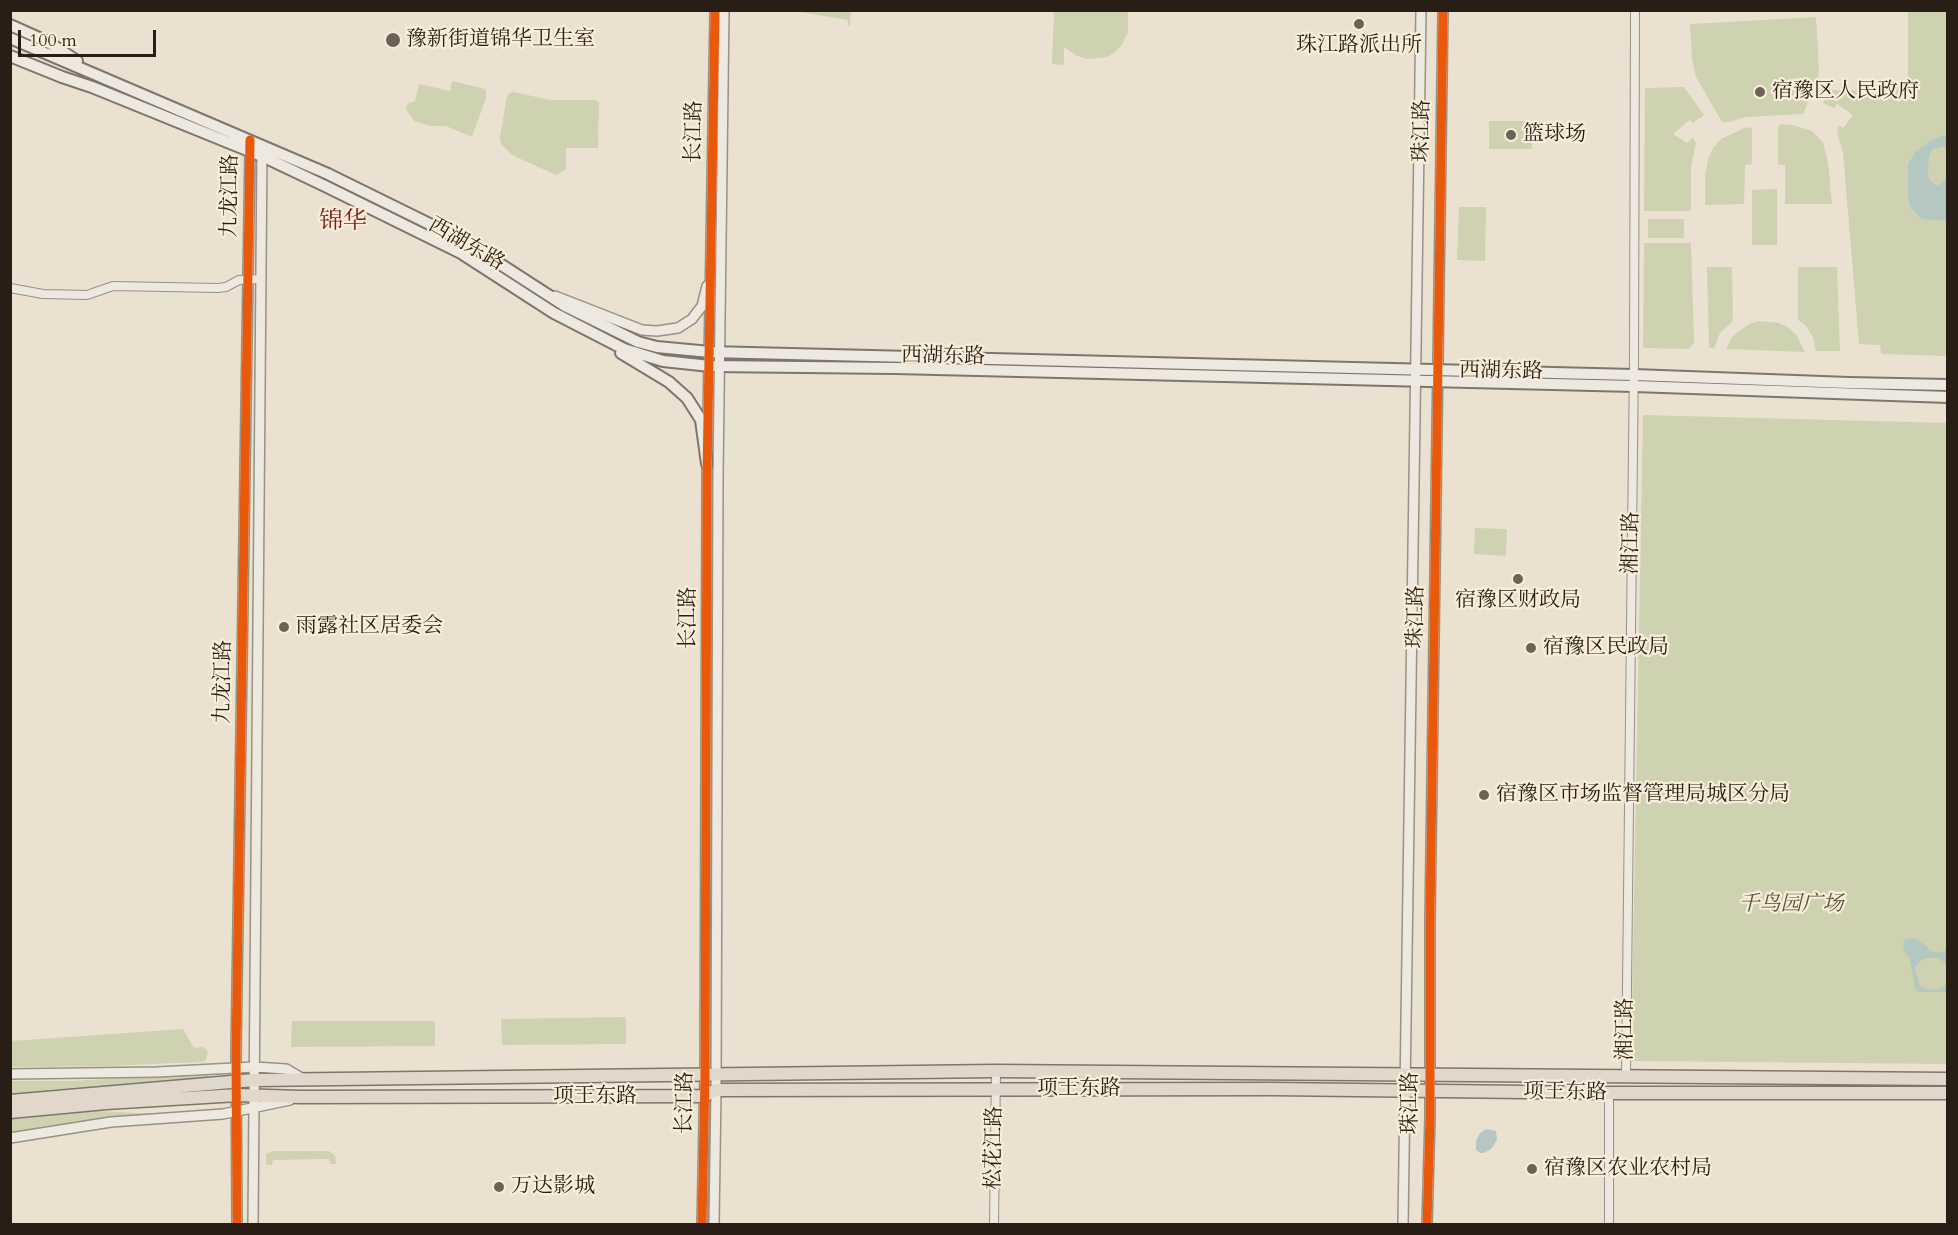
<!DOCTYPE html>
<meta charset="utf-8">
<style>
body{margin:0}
#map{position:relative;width:1958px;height:1235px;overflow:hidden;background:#ebe1d0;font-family:Cardo,serif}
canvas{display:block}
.frame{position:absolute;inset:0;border:12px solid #281e15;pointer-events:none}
.scale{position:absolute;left:18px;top:30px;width:138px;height:27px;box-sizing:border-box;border:3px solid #281e15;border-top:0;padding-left:8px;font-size:18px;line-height:21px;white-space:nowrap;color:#281e15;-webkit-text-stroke:4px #f9edd9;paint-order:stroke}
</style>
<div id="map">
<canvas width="1958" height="1235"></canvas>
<div class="frame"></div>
<div class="scale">100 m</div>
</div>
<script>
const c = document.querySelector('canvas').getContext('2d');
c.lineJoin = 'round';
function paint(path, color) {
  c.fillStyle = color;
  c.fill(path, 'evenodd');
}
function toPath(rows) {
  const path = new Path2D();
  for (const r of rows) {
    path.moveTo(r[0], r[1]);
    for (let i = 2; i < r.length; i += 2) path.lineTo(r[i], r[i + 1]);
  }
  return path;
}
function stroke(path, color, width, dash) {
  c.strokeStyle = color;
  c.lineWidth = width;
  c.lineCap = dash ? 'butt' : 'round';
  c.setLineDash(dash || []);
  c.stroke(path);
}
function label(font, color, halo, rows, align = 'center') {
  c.font = font + ' Cardo,"Noto Serif SC",serif';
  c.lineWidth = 4.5;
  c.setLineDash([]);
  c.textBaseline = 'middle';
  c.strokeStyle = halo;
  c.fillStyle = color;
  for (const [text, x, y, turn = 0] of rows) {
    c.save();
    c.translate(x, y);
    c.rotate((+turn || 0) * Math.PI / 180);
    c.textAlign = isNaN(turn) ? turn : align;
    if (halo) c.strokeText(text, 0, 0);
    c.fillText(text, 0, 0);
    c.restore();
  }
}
paint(toPath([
 [794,11,851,11,850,25,848,26,848,20],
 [1054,11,1128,11,1128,33,1121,46,1114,53,1107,57,1088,59,1077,56,1064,47,1064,65,1052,64],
 [1908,11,1947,11,1947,356,1881,354,1880,345,1859,344,1843,153,1837,131,1839,125,1843,128,1853,115,1837,104,1834,108,1823,103,1830,90,1891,91,1892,83,1898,83,1898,87,1908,87],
 [1816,17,1819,72,1817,82,1803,114,1746,117,1729,122,1722,122,1696,77,1692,59,1690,24],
 [452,81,485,89,486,92,486,98,472,137,446,126,431,126,414,121,406,109,407,104,415,101,419,84,450,91],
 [1684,87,1704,115,1693,123,1690,120,1673,134,1687,143,1693,138,1696,143,1691,166,1691,211,1644,211,1645,88],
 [514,92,550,100,596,100,599,102,598,148,566,148,566,169,556,175,512,155,501,144,500,137,507,96,510,93],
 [1489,121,1532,121,1532,149,1489,149],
 [1780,124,1792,125,1812,131,1823,142,1828,162,1832,204,1785,204,1785,165,1778,165,1778,128],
 [1747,127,1752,129,1752,164,1745,165,1744,204,1705,205,1705,177,1708,159,1713,148,1721,139],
 [1777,189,1777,245,1752,245,1752,190],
 [1459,207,1486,207,1485,261,1457,260],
 [1648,219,1684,219,1684,238,1648,238],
 [1644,243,1691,243,1694,342,1689,349,1643,348],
 [1707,267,1732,267,1733,321,1720,333,1714,349,1709,347],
 [1798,267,1837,267,1840,351,1816,351,1813,337,1805,325,1798,320],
 [1758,321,1779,323,1789,328,1797,336,1805,352,1726,349,1732,337,1749,324],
 [1643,415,1947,423,1947,1064,1631,1061],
 [1475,528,1507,529,1506,556,1474,554],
 [626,1017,626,1044,502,1045,501,1019],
 [292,1021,435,1021,435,1046,291,1047],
 [183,1029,194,1048,203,1047,208,1051,206,1060,201,1062,107,1066,11,1067,11,1041],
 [203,1073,207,1074,207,1078,11,1094,11,1081,72,1081],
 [100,1111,155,1114,11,1133,11,1118],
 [273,1151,329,1151,335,1156,336,1164,330,1164,329,1159,273,1160,272,1165,266,1165,266,1154]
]), '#ced2b1');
paint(toPath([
 [1947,135,1947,146,1933,149,1929,155,1928,174,1929,179,1935,185,1939,185,1947,179,1947,221,1923,219,1918,216,1910,206,1908,196,1908,164,1916,151,1927,143,1938,137],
 [1911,938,1917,939,1933,952,1942,952,1947,949,1947,964,1938,958,1925,958,1919,962,1915,967,1915,972,1920,986,1930,990,1940,989,1947,984,1947,992,1919,992,1915,988,1910,959,1903,949,1904,940],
 [1486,1129,1496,1131,1497,1140,1491,1149,1484,1153,1480,1153,1476,1150,1476,1141,1480,1133]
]), '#b4c8c1');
const minor = toPath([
 [10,288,43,294,87,295,113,286,218,288,226,287,239,280,261,279],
 [1626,1075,1634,360,1635,10],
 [994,1224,996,1071],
 [1609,1224,1609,1093]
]);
const tertiary = toPath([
 [555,296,642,330,657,331,678,328,692,319,702,306,707,286],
 [10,1074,157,1072,254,1067,286,1069,303,1079],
 [10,1138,111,1122,223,1114,290,1100],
 [237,1224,236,1052,250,146],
 [253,1224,262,150],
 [702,1224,705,1075,707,475,715,10],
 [714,1224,716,1090,718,474,724,10],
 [1403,1224,1421,10],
 [1427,1224,1430,1118,1430,919,1443,10]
]);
const secondary = toPath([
 [10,25,48,42,77,61],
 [10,38,328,174,466,242,565,306,638,342,657,347,710,352,1634,375,1849,383,1948,385],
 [10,56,62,77,92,87,262,156,325,186,461,253,554,313,624,349,663,361,710,366,895,368,1634,386,1948,397],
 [621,353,669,382,687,398,701,420,707,464]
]);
const primary = toPath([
 [10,1101,254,1080,996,1071,1948,1079],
 [10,1112,106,1103,238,1095,301,1097,704,1096,716,1090,1273,1089,1609,1093,1948,1093]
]);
stroke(minor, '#979186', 10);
stroke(tertiary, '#979186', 12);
stroke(secondary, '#7c766c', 14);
stroke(primary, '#7c766c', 15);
stroke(minor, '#eee9e0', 8);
stroke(tertiary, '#eee9e0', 9);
stroke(secondary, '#eee9e0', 10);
stroke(primary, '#e1d8cb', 12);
stroke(toPath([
 [237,1224,236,1052,250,140],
 [702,1224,705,1075,707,475,715,10],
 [1427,1224,1430,1118,1430,919,1443,10]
]), '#e8590c', 9);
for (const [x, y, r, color] of [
 [1359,24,6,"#6c6256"],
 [393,40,8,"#6c6256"],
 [1760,92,6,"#6c6256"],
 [1511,135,6,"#6c6256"],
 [1518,579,6,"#6c6256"],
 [284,627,6,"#6c6256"],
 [1531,648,6,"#6c6256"],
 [1484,795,6,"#6c6256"],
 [1532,1169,6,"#6c6256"],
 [499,1187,6,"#6c6256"]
]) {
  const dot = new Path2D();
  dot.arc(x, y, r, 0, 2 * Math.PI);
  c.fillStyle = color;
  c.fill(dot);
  stroke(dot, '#f9edd9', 2);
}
label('21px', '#281e15', '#f9edd9', [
 ["豫新街道锦华卫生室",406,40],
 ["珠江路派出所",1359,46,"center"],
 ["宿豫区人民政府",1772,92],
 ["篮球场",1523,135],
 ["宿豫区财政局",1518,601,"center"],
 ["雨露社区居委会",296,627],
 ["宿豫区民政局",1543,648],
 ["宿豫区市场监督管理局城区分局",1496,795],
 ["宿豫区农业农村局",1544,1169],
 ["万达影城",511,1187]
], 'left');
label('21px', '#281e15', '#f9edd9', [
 ["珠江路",1423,131,-89],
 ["长江路",695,132,-89],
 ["九龙江路",231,196,-89],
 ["西湖东路",466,245,30],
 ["西湖东路",943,357,1],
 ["西湖东路",1501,372,1],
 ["湘江路",1632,543,-89],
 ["珠江路",1417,617,-89],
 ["长江路",689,618,-90],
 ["九龙江路",224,682,-89],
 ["湘江路",1626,1029,-90],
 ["项王东路",1079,1089],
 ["项王东路",1565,1093,1],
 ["项王东路",595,1097],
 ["长江路",686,1103,-89],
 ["珠江路",1411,1103,-90],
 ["松花江路",995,1148,-89]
]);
label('italic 21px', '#53503c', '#f9edd9', [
 ["千鸟园广场",1791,905]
]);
label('24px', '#7a1f14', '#f9edd9', [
 ["锦华",343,222]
]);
</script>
